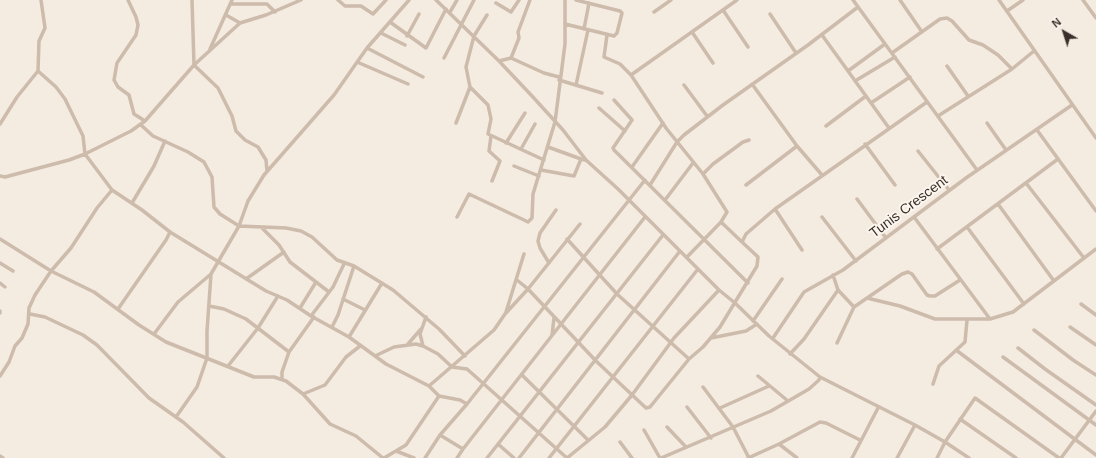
<!DOCTYPE html>
<style>
body{margin:0}
#map{position:relative;width:1096px;height:458px;overflow:hidden;background:#f4ebe1;font-family:Arial,sans-serif}
canvas{display:block}
.north{position:absolute;left:1044px;top:12px;width:40px;height:40px;-webkit-text-stroke:3px #fbf5ee;paint-order:stroke;rotate:321deg;font-size:11px;font-weight:700;line-height:16px;text-align:center;color:#3b302b}
.north::after{content:'';display:block;margin:auto;width:14px;height:18px;background:#3b302b;clip-path:polygon(50% 0,100% 100%,50% 72%,0 100%)}
</style>
<div id="map">
<canvas width="1096" height="458"></canvas>
<div class="north">N</div>
</div>
<script>
const c = document.querySelector('canvas').getContext('2d');
c.lineJoin = 'round';
function toPath(rows) {
  const path = new Path2D();
  for (const r of rows) {
    path.moveTo(r[0], r[1]);
    for (let i = 2; i < r.length; i += 2) path.lineTo(r[i], r[i + 1]);
  }
  return path;
}
function stroke(path, color, width, dash) {
  c.strokeStyle = color;
  c.lineWidth = width;
  c.lineCap = dash ? 'butt' : 'round';
  c.setLineDash(dash || []);
  c.stroke(path);
}
function label(font, color, halo, rows, align = 'center') {
  c.font = font + ' Arial,sans-serif';
  c.lineWidth = 4;
  c.setLineDash([]);
  c.textBaseline = 'middle';
  c.strokeStyle = halo;
  c.fillStyle = color;
  for (const [text, x, y, turn = 0] of rows) {
    c.save();
    c.translate(x, y);
    c.rotate((+turn || 0) * Math.PI / 180);
    c.textAlign = isNaN(turn) ? turn : align;
    if (halo) c.strokeText(text, 0, 0);
    c.fillText(text, 0, 0);
    c.restore();
  }
}
stroke(toPath([
 [128,0,136,17,138,25,136,35,117,63,114,80,118,87,129,95,134,114,145,121],
 [192,0,194,65,218,88,232,116,236,131,245,140,258,147,266,160,267,171],
 [338,0,345,6,361,6,373,14,386,0],
 [436,0,499,61,532,96,563,130,586,160,618,189,719,290,735,303,769,336,820,377,915,425],
 [853,0,977,170],
 [900,0,922,32],
 [999,0,1096,138],
 [1083,0,1096,18],
 [496,3,511,12,519,0],
 [230,4,267,4,275,12],
 [723,10,748,47],
 [1007,11,1023,0],
 [450,12,457,0],
 [654,12,671,0],
 [770,14,796,53],
 [226,15,240,23],
 [487,15,474,36,466,67,470,87,488,105,491,119,488,134,544,160],
 [390,22,426,48,446,9],
 [565,24,614,36,617,33,622,13,620,11,576,0],
 [584,29,589,3],
 [692,32,713,63],
 [381,33,405,45],
 [607,35,604,57,620,64,631,75],
 [822,35,848,71],
 [407,36,419,14],
 [885,44,848,71,889,128],
 [367,48,423,77],
 [210,49,232,0],
 [892,53,940,19,947,18,952,21,969,40,983,45,998,55,1012,69],
 [444,58,474,0],
 [511,58,519,38,518,32,530,0],
 [499,61,511,58,544,73,559,77],
 [357,62,408,84],
 [947,66,968,96],
 [38,71,56,87,65,99,83,136,85,154,112,190,142,210,170,232,266,291,287,300,311,316,349,337,386,364,429,386,439,396,460,400,467,404,440,435,425,458],
 [559,80,602,93],
 [855,81,895,57],
 [752,84,797,146,822,175],
 [576,85,588,30],
 [684,85,707,116],
 [614,100,632,120,613,148,614,150,748,283],
 [871,103,910,77],
 [599,108,625,131],
 [938,116,1012,69,1034,51],
 [456,123,470,87],
 [987,123,1006,150],
 [0,124,17,97,38,71,39,41,45,28,41,0],
 [141,125,153,136,188,152,204,162,212,177,214,207,220,214,239,226,286,228,301,231,312,237,337,260,354,266,393,290,439,329,465,356],
 [826,126,866,96],
 [1037,130,1096,211],
 [491,136,489,151,500,161,492,181],
 [506,143,525,113],
 [865,144,895,185],
 [548,147,581,159],
 [521,149,535,124],
 [918,151,949,190],
 [514,166,539,176],
 [632,167,663,123],
 [541,170,574,176,581,159,585,160],
 [703,174,666,128,631,75,737,0],
 [0,176,5,177,69,160,85,154,131,131,145,121,194,65,240,23,266,15,301,0],
 [1026,183,1084,258],
 [650,185,677,142,684,135,723,105,808,45,858,7],
 [746,185,797,146],
 [857,199,886,238],
 [665,200,693,163],
 [132,203,154,166,165,141],
 [998,204,1054,281],
 [775,209,802,250],
 [457,217,469,194,524,220,528,222,532,218,533,194,555,122,565,44,565,0],
 [822,217,856,261],
 [914,217,990,319],
 [721,222,727,212,703,174,713,164,743,142,749,140],
 [261,227,279,245,290,262,329,292],
 [967,227,1024,304],
 [0,239,51,271,94,292,139,325,166,342,254,377,274,377,286,381,303,394,330,424,356,436,383,458],
 [567,239,617,294,689,359,703,347,720,327,757,266,758,257,742,242,746,234,775,209,927,102],
 [937,249,1058,159],
 [687,257,721,222,742,242],
 [0,263,13,271],
 [549,263,540,248,538,241,540,233,556,210],
 [833,275,838,290,854,307],
 [246,279,284,252],
 [517,280,528,289,596,361,646,408,650,407,689,359],
 [0,283,5,287],
 [867,298,900,306,935,319,990,319,1013,312,1096,249],
 [343,299,365,310],
 [1081,304,1096,315],
 [209,306,224,309,246,319,289,352],
 [300,308,316,282],
 [118,309,166,240,170,232],
 [0,311,0,313],
 [506,312,524,254],
 [30,314,45,317,83,335,97,345,149,398,183,422,224,458],
 [311,316,333,287,344,264],
 [753,321,782,279],
 [332,327,338,315,354,266],
 [1070,327,1096,345],
 [1034,330,1073,360,1096,375],
 [154,334,178,302,211,274],
 [552,335,554,318],
 [349,337,382,283],
 [711,338,746,331,757,324],
 [773,338,804,292,843,270,966,178,1072,105],
 [837,343,854,307,902,274,908,272,912,274,927,295,930,296,935,296,960,280],
 [408,344,421,329],
 [423,346,420,334,426,317],
 [1018,348,1045,369,1096,405],
 [956,350,1096,455],
 [790,354,804,339,838,290],
 [375,356,394,347,416,344,423,346,438,354,452,367,467,369,567,458],
 [1003,357,1096,425],
 [228,366,258,328,278,296],
 [522,375,588,440],
 [0,376,9,362,15,346,22,338,28,324,29,308,35,295,51,271,71,248,97,208,112,190],
 [758,376,788,401],
 [282,379,282,372,289,352,314,317],
 [933,384,939,366,965,342,967,320],
 [429,386,494,330,505,314,528,289,580,224],
 [703,387,733,427,749,458],
 [303,394,325,385,346,357,360,346],
 [467,404,645,180],
 [687,407,711,438],
 [720,408,769,386],
 [176,417,197,387,207,358,207,331,211,274,239,226,248,201,264,175,334,95,367,48,409,0],
 [960,419,1016,458],
 [667,427,686,447],
 [644,430,660,458],
 [440,435,463,449,645,217],
 [620,442,632,458],
 [498,444,514,458],
 [779,444,797,458],
 [396,451,414,458],
 [0,456,3,458],
 [384,458,406,445,439,396],
 [457,458,463,449],
 [487,458,663,235],
 [519,458,680,251],
 [549,458,698,269],
 [567,458,605,427,632,395,674,338,719,290],
 [661,458,771,411,809,389,819,380,820,377],
 [748,458,779,444,820,422,826,423,860,440],
 [852,458,878,408],
 [897,458,915,425,945,442,969,458],
 [937,458,945,442,975,398,1059,458],
 [1061,458,1096,411]
]), '#cdbbac', 3.5);
label('14px', '#3b302b', '#fbf5ee', [
 ["Tunis Crescent",909,207,-37]
]);
</script>
